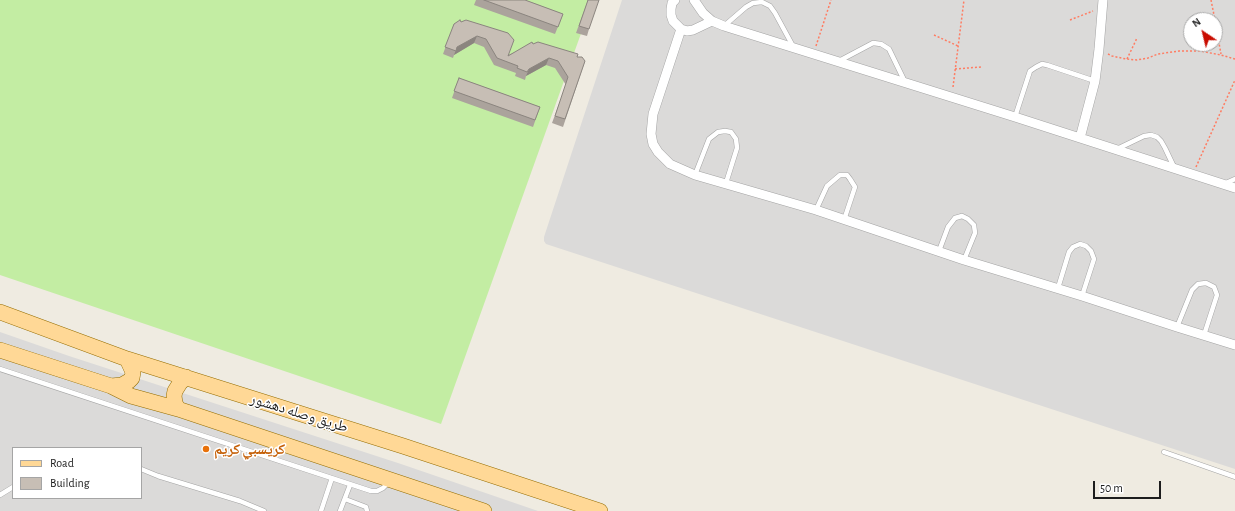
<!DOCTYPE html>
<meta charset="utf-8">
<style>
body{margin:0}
#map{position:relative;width:1235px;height:511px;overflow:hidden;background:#efebe1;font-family:"Alegreya Sans",sans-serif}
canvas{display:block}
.legend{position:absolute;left:12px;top:447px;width:130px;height:52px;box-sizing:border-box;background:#fff;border:1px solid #a5a5a5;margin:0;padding:5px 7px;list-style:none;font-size:12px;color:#1d1d1d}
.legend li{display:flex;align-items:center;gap:8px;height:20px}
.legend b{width:20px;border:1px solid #a5a5a5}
.north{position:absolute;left:1183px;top:12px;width:40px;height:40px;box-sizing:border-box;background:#fff;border:1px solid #a5a5a5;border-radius:50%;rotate:325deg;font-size:11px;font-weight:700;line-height:16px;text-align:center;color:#1d1d1d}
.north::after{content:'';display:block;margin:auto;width:14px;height:18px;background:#c90c00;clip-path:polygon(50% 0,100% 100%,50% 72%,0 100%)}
.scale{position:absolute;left:1093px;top:481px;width:68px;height:18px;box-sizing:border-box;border:2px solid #1d1d1d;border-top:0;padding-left:5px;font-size:12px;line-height:14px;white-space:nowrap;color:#1d1d1d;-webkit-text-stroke:3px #fff;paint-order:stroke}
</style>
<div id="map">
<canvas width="1235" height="511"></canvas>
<ul class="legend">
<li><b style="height:5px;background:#ffd896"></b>Road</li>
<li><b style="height:11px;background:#c7beb5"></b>Building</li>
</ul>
<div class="north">N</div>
<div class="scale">50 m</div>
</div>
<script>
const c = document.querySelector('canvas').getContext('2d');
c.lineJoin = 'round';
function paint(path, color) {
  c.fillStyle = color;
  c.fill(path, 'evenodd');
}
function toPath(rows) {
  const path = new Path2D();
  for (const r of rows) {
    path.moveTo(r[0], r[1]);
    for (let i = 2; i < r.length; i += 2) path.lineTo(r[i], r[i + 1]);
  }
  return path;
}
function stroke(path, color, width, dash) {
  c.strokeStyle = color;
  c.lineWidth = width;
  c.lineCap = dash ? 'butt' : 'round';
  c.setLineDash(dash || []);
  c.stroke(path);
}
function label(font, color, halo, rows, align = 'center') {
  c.font = font + ' "Alegreya Sans","Noto Naskh Arabic",sans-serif';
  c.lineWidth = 3;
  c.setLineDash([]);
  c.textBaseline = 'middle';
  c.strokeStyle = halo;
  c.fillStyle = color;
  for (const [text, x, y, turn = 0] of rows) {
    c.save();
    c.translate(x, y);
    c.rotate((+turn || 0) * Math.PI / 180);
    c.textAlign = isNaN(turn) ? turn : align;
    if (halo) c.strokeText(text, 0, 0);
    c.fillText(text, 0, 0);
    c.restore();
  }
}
paint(toPath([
 [622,0,1235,0,1235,469,546,244,544,241,544,237],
 [1191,20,1215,20,1215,44,1191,44],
 [0,332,69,356,401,464,538,511,0,511],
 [13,448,141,448,141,498,13,498]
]), '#dbdad9');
paint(toPath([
 [0,0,593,0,441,424,0,275]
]), '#c3eda3');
const lane = toPath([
 [724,26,746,7,753,3,762,2,770,6,775,13,794,48],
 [839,61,873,43,881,44,889,49,905,82],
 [1015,117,1030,71,1036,67,1042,64,1047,65,1095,81],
 [1117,149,1144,136,1151,135,1157,137,1161,141,1165,148,1174,167],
 [695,175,709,139,718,132,725,131,731,132,736,139,737,148,726,183],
 [1226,183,1235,179],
 [816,210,827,186,840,175,847,175,850,179,855,187,844,220],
 [939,251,948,227,955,218,962,216,968,219,974,225,975,233,964,260],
 [1058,288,1069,252,1073,247,1080,244,1086,246,1091,251,1094,259,1082,296],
 [1177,327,1192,290,1198,284,1206,283,1214,287,1217,295,1204,335],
 [0,369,371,491,377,491,383,488,388,483],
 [1164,452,1235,477],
 [141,469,158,476,240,501,264,511],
 [0,495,13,487],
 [345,499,366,507,367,511],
 [321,511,332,478],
 [340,511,350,485]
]);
const street = toPath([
 [675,0,672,3,671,9,671,15,673,21,681,29,687,31,693,30,712,21],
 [694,0,703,13,712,21,724,26,1015,117,1235,188],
 [681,29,653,114,651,134,653,144,658,152,670,164,695,175,816,210,964,260,1082,296,1177,327,1235,345],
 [1080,138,1095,81,1099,49,1103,0]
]);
const primary = toPath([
 [0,312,127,359,403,446,600,511],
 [0,350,111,386,131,396,178,409,484,511],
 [111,386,122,385,129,381,132,378,133,372,127,359],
 [178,409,175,403,174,396,175,391,180,383,186,377]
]);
stroke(lane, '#a4a4a4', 5.5);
stroke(street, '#a4a4a4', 10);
stroke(primary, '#956d00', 16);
stroke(toPath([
 [1211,0,1215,20],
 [1070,20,1093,11],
 [1215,21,1221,54],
 [934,35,958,46],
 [816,46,831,0],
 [1108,54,1112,56,1126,59,1137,60,1148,58,1158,54,1179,51,1200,51,1221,55,1235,59],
 [1127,59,1137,38],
 [955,69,981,67],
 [953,87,964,0],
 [1196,167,1235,80]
]), '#ff7c62', 1.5, [2, 2]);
stroke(lane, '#fff', 4.5);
stroke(street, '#fff', 9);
stroke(primary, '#ffd896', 15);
paint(toPath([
 [476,0,525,0,563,14,555,34,474,5],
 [588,0,589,29,587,36,576,33],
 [466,20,508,55,533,44,577,57,585,61,563,127,552,123,566,85,555,68,546,65,526,76,525,80,515,76,516,73,494,65,484,47,474,43,454,55,453,58,443,54,454,24,461,22],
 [459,78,540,107,533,127,452,98]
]), '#aba39c');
paint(toPath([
 [477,36,474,43,454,55,457,47],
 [549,58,546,65,526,76,529,69]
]), '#8b857f');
const building = toPath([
 [484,0,525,0,563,14,558,27,484,0],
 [588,0,599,0,589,29,579,26,588,0],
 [460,20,461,22,466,20,508,33,514,40,508,56,532,42,533,44,538,42,578,54,577,57,582,57,585,61,565,119,555,116,568,77,558,61,549,58,529,69,527,72,517,68,518,66,497,58,486,39,477,36,457,47,456,51,445,47,454,24,460,20],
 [459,78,540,107,535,120,454,91,459,78]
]);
paint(building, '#c7beb5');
stroke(building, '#8b857f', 1);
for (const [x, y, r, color] of [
 [206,449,4,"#e8710a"]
]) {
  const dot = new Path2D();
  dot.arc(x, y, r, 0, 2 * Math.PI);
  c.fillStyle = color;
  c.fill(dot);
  stroke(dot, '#fff', 1.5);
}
label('15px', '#1d1d1d', '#fff', [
 ["طريق وصله دهشور",299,413,17]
]);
label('bold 15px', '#c56008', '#fff', [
 ["كريسبي كريم",214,449]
], 'left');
</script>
